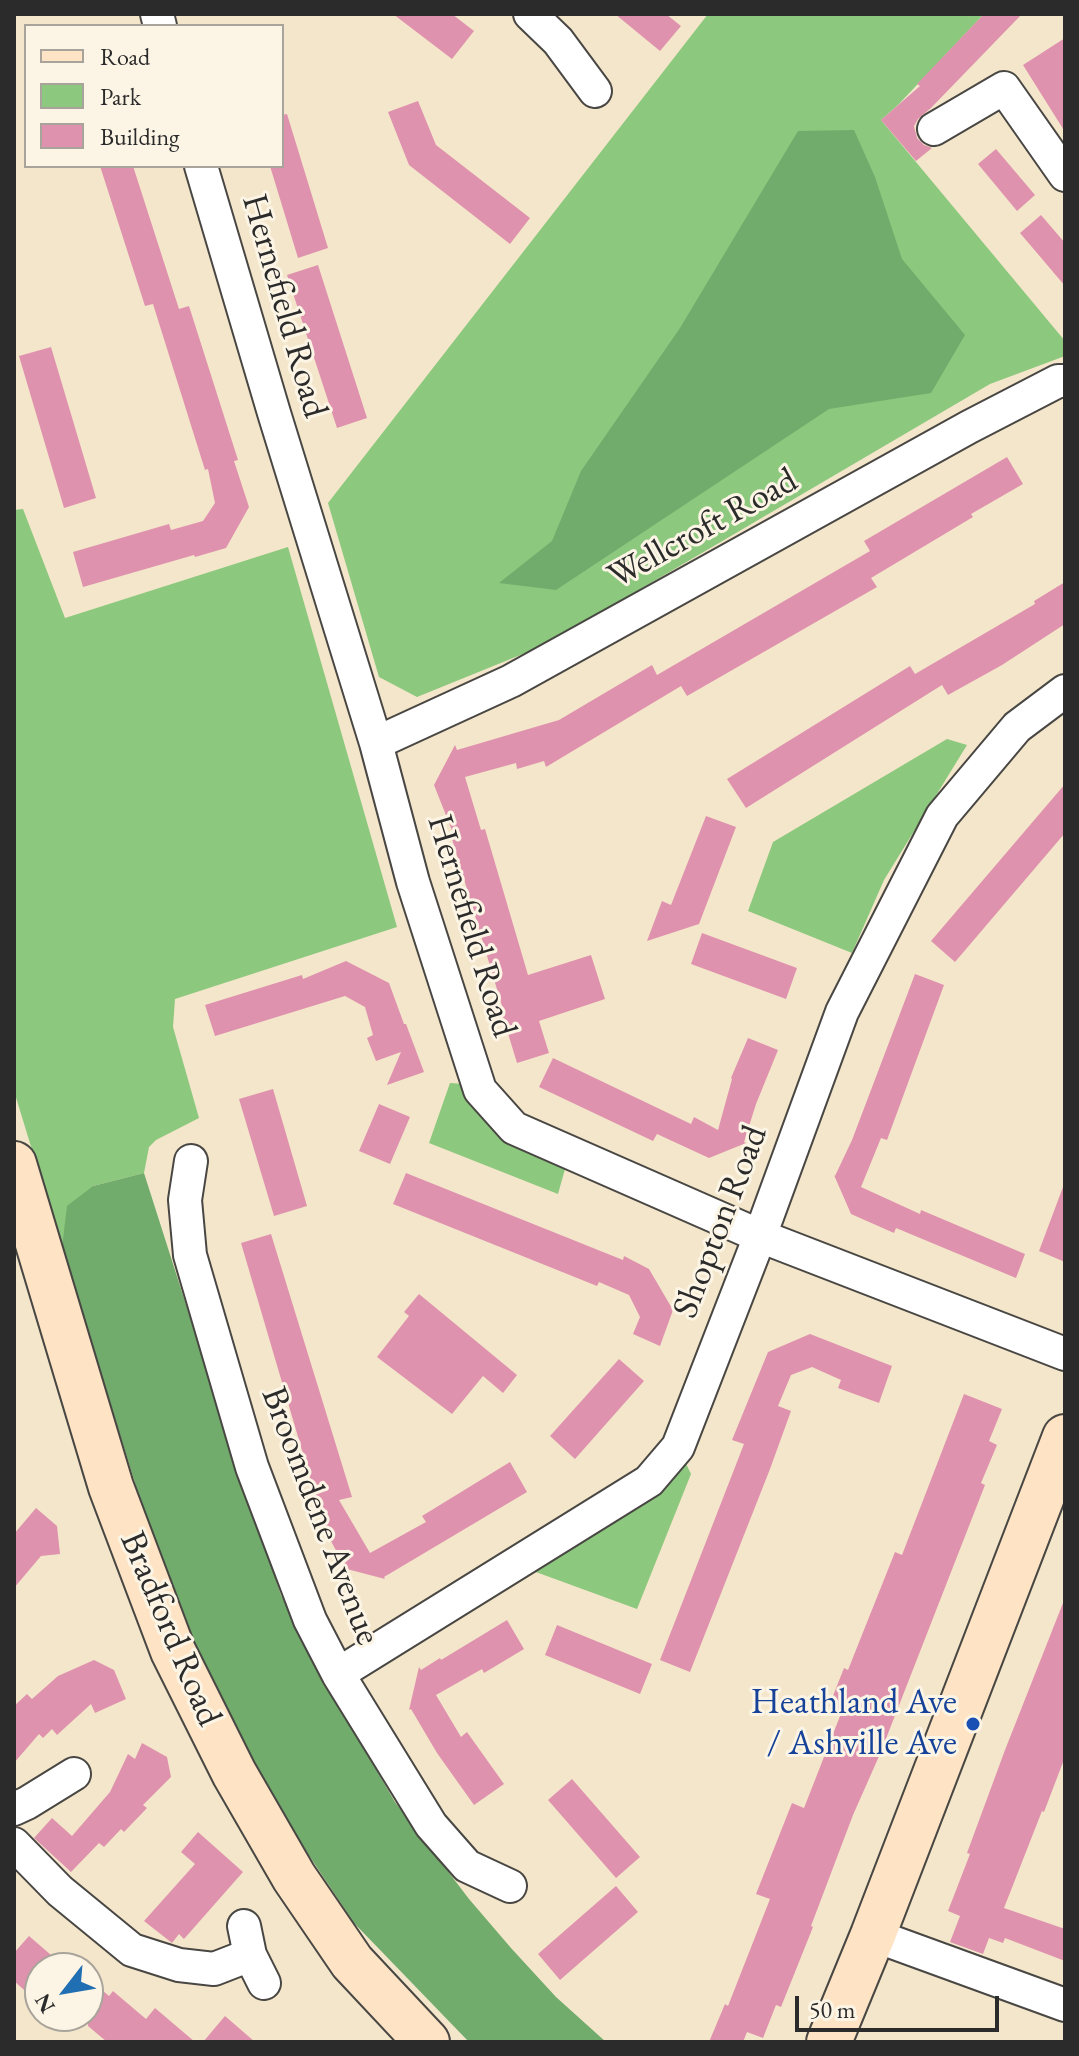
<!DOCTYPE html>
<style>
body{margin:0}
#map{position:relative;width:1079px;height:2056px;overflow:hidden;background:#f4e6cb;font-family:"EB Garamond",serif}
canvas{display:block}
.frame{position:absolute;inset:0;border:16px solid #2b2b2b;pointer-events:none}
.legend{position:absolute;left:24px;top:24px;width:260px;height:144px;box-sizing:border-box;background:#fcf5e5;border:2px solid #a8a49b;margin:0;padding:10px 14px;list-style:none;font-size:24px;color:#2b2b2b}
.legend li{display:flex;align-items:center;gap:16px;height:40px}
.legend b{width:40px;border:2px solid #a8a49b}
.north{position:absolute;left:24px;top:1952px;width:80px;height:80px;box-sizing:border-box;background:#fcf5e5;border:2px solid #a8a49b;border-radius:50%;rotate:239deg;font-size:22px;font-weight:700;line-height:32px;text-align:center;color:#2b2b2b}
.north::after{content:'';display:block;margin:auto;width:28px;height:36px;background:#1f6fb2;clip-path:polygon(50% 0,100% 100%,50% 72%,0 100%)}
.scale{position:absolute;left:795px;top:1996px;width:204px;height:36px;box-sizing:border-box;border:4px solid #2b2b2b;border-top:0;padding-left:10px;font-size:24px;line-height:28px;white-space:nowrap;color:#2b2b2b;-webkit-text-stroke:6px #fcf5e5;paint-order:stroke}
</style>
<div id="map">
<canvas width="1079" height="2056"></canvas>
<div class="frame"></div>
<ul class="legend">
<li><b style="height:10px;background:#fee4c5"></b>Road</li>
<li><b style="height:22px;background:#8cc87d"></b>Park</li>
<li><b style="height:22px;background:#df92ad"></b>Building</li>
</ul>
<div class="north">N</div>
<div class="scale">50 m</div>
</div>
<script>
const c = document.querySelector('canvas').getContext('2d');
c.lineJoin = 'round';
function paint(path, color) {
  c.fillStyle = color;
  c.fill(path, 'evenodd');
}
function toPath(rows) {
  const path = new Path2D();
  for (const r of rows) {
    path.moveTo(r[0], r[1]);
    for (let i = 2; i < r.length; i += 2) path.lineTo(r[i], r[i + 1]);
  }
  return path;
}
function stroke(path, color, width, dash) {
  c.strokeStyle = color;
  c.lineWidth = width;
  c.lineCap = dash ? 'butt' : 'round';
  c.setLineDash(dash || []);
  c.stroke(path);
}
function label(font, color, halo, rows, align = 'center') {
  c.font = font + ' "EB Garamond",serif';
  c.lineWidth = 6;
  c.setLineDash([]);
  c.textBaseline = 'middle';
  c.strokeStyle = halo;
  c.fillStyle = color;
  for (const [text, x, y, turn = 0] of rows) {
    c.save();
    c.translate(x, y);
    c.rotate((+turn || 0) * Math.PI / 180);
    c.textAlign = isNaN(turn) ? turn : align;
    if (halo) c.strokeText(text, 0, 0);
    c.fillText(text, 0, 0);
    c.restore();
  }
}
paint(toPath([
 [708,14,984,14,898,105,881,120,1065,341,1065,356,990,384,545,645,417,697,379,677,328,503],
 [23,509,65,618,288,547,397,927,175,999,173,1027,199,1118,156,1140,149,1147,144,1173,93,1186,62,1248,14,1091,14,510],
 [947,739,967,745,884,880,852,953,748,911,773,842],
 [450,1083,464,1084,486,1123,565,1169,558,1194,429,1143],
 [678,1447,691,1474,637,1609,514,1564]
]), '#8cc87d');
paint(toPath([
 [854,130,875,177,902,259,965,335,931,393,829,409,556,590,499,583,552,541,581,471,680,328,798,131],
 [144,1173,241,1477,281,1595,314,1663,395,1802,469,1899,511,1948,556,1997,606,2042,469,2042,354,1923,270,1797,203,1666,157,1554,62,1248,67,1206,93,1186]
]), '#71ac6c');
paint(toPath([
 [393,14,452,14,474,31,452,59],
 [615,14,666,14,681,26,660,51],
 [984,14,1022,14,931,108,918,119,914,126,917,138,924,145,932,148,916,161,881,120,920,86,917,84],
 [1065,38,1065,132,1023,65],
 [418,101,436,145,530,218,510,244,409,165,388,112],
 [287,114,328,248,298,258,270,166,282,166,282,115],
 [996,149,1035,195,1017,211,978,164],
 [100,166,133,166,179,309,189,306,238,460,234,461,249,507,226,548,195,557,194,555,83,587,73,552,169,524,171,530,203,521,215,503,208,469,205,470,153,304,145,306],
 [1041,215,1065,243,1065,286,1020,233],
 [318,265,367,418,337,428,287,275],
 [51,347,96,498,64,508,19,356],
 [1007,457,1023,484,971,514,973,517,871,578,877,587,687,696,681,686,546,767,544,761,517,769,516,763,465,777,481,830,485,829,528,975,591,955,605,999,539,1021,549,1053,517,1063,503,1017,505,1016,452,839,455,838,434,785,455,745,457,750,559,720,652,665,657,675,870,551,864,541],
 [1065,582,1065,624,1002,665,948,695,942,685,746,808,727,779,910,666,915,674,1035,604,1034,601],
 [1065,784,1065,833,955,962,931,941],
 [706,816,736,827,699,924,647,941,662,901,671,905],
 [702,933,797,968,786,999,691,964],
 [346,961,389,983,404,1024,406,1024,424,1072,387,1085,401,1052,376,1061,367,1038,373,1035,365,1007,345,996,215,1036,205,1005,302,975,303,979],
 [915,974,944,985,887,1140,881,1138,861,1187,920,1214,921,1210,1025,1254,1016,1278,896,1228,894,1233,851,1214,834,1175,835,1176,852,1140],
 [748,1038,778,1050,756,1104,744,1142,746,1143,709,1158,657,1134,653,1141,539,1087,553,1058,691,1124,694,1117,718,1130,732,1079,731,1078],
 [273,1089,307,1206,274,1216,239,1099],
 [379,1104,410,1117,390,1164,359,1151],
 [406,1173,623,1260,624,1256,649,1269,673,1310,660,1346,633,1334,640,1317,629,1295,599,1282,597,1286,393,1204],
 [1063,1187,1065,1187,1065,1262,1039,1251],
 [271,1234,352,1497,339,1500,370,1553,426,1522,422,1516,510,1462,527,1492,384,1577,385,1579,343,1568,345,1567,326,1532,241,1243],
 [419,1294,517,1375,503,1393,483,1376,452,1414,377,1357,409,1316,404,1312],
 [810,1334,892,1366,879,1403,838,1388,841,1380,812,1367,791,1375,778,1406,791,1411,770,1469,690,1672,660,1660,744,1444,732,1440,768,1352],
 [619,1359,644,1381,575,1459,550,1436],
 [964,1394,1002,1409,989,1441,997,1445,981,1483,985,1485,880,1754,853,1815,811,1926,813,1927,781,2007,776,2005,763,2038,747,2032,743,2042,709,2042,725,2004,728,2006,770,1899,756,1894,792,1803,804,1808,842,1711,829,1706,844,1668,848,1670,895,1552,902,1555],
 [36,1508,57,1526,60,1554,41,1556,14,1588,14,1534],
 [1063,1603,1065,1604,1065,1757,1044,1812,1042,1811,1004,1908,1065,1929,1065,1961,1005,1938,1003,1943,989,1938,983,1954,950,1942,960,1916,948,1911,970,1854,967,1853,1005,1750],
 [507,1620,524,1649,484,1673,482,1669,436,1695,461,1737,467,1732,504,1784,474,1805,437,1753,411,1709,409,1710,419,1667,421,1670,440,1658,441,1660],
 [557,1625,652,1664,640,1694,545,1655],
 [94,1660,114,1670,126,1699,95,1713,91,1704,57,1735,52,1729,43,1738,39,1734,14,1763,14,1706,27,1694,32,1699,58,1676],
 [142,1743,167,1757,171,1777,143,1805,147,1808,124,1832,121,1829,104,1847,99,1843,71,1872,34,1838,52,1818,72,1836,110,1792,128,1754,135,1759],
 [572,1779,640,1857,616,1878,548,1800],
 [198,1832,243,1872,184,1939,179,1934,172,1943,144,1921,195,1864,181,1852],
 [616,1886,638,1912,560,1980,538,1954],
 [29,1936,66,1968,40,1968,40,2004,14,1981,14,1953],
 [88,1978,109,1996,113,1991,146,2019,155,2008,195,2042,107,2042,88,2026],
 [225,2016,255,2042,203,2042]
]), '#df92ad');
const street = toPath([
 [157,14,160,26],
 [530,14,558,41,595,91],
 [934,129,1004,88,1065,175],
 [201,166,274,413,376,743,413,882,480,1090,514,1128,760,1236,1065,1354],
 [376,743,511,681,969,427,1058,381,1065,381],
 [191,1161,185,1200,190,1255,252,1467,310,1620,338,1674,431,1825,467,1866,510,1886],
 [338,1674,649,1481,678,1447,760,1236,842,1012,942,816,1017,727,1065,691],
 [14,1809,27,1803,74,1774],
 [14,1844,60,1891,132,1950,179,1965,214,1969,250,1955],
 [244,1926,250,1955,264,1983],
 [873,1935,1065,2005]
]);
const secondary = toPath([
 [14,1164,111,1487,173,1651,234,1773,294,1877,352,1962,427,2042],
 [829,2042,873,1935,1065,1437]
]);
stroke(street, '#494743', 36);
stroke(secondary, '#494743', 48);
stroke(street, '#fff', 32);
stroke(secondary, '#fee4c5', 44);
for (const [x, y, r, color] of [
 [973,1724,8,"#1a4fb4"]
]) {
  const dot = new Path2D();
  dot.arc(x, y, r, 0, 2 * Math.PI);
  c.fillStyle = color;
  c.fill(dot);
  stroke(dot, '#fcf5e5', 3);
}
label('36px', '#2b2b2b', '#fcf5e5', [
 ["Hernefield Road",284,306,74],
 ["Wellcroft Road",703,529,-29],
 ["Hernefield Road",471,926,73],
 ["Shopton Road",721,1222,-69],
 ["Broomdene Avenue",320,1516,69],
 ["Bradford Road",170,1629,67]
]);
label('36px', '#164399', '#fcf5e5', [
 ["Heathland Ave",957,1703],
 ["/ Ashville Ave",957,1744]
], 'right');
</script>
